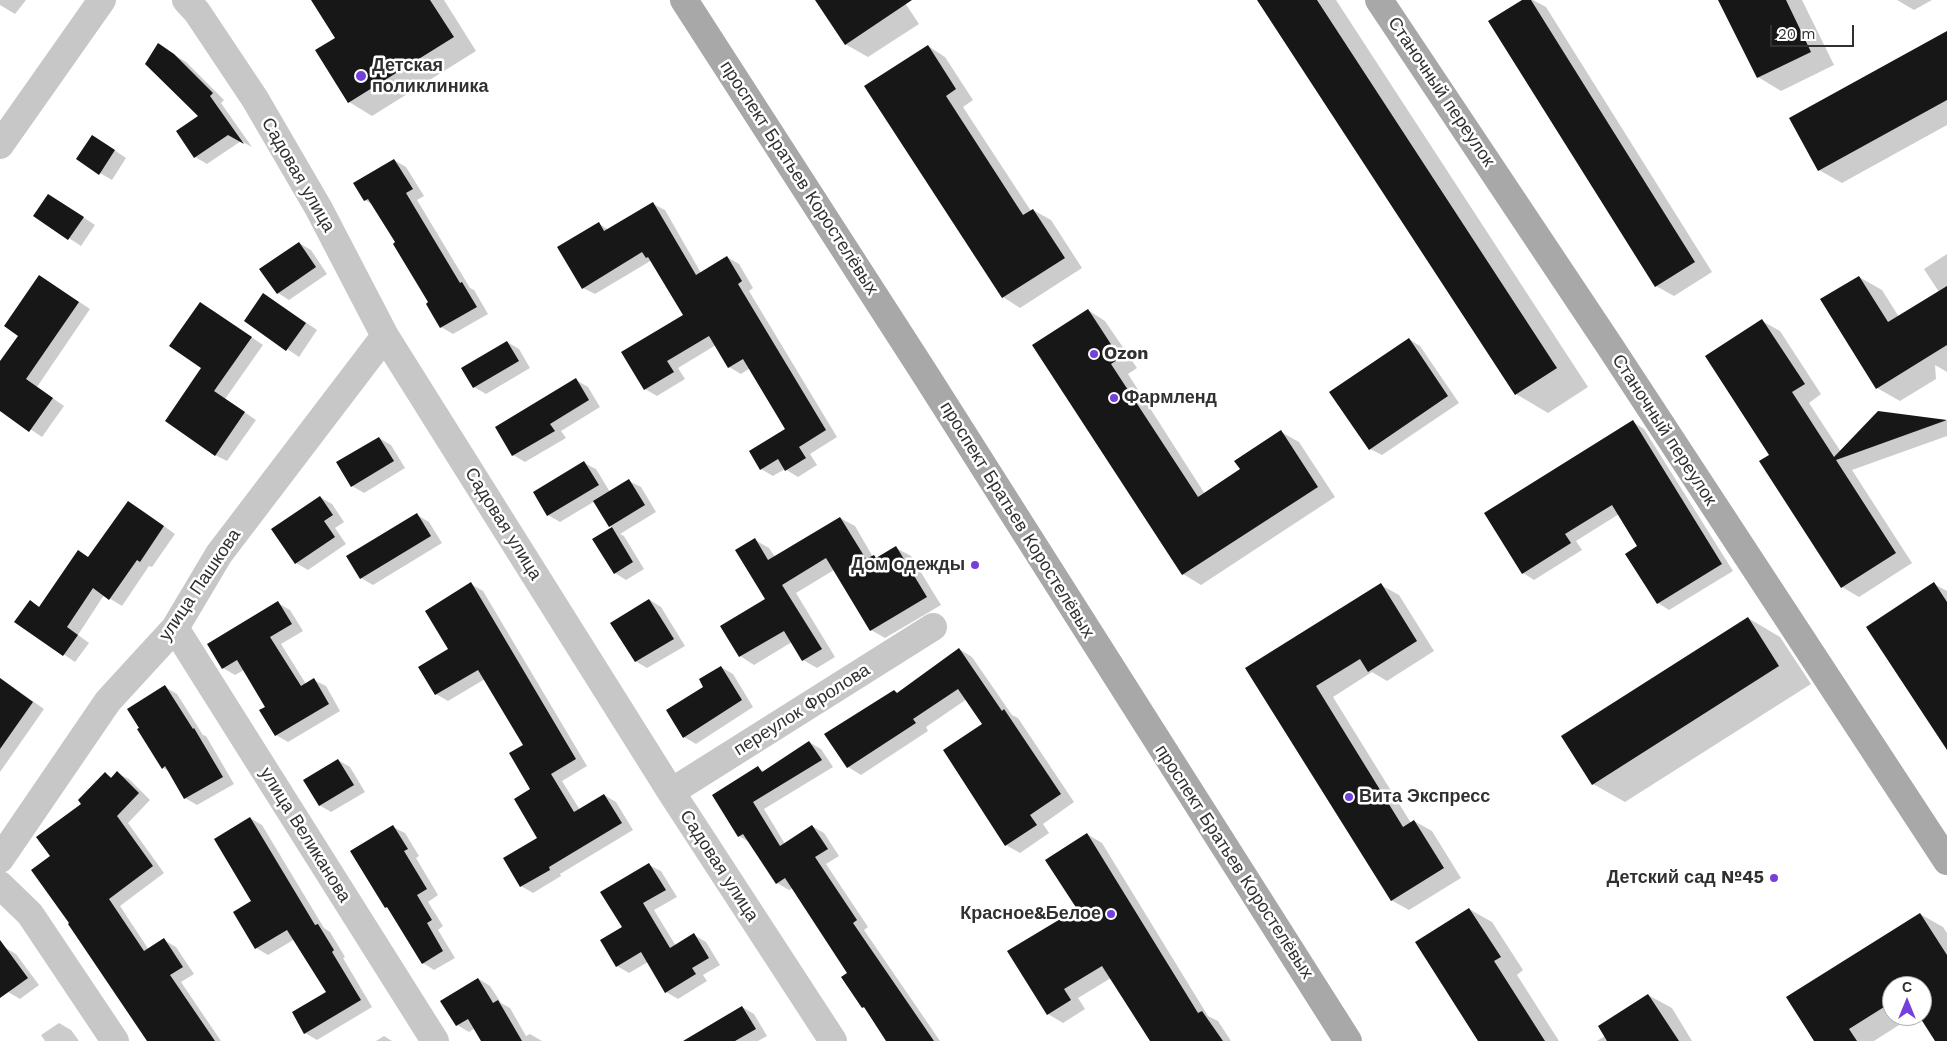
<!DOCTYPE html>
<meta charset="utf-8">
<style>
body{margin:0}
#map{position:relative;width:1947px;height:1041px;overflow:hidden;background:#fff;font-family:"Work Sans",sans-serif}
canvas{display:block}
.north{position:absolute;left:1882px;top:976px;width:50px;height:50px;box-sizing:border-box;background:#fff;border:1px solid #acacac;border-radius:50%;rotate:0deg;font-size:14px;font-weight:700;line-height:20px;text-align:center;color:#303030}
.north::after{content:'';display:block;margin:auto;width:18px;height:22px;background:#753fdb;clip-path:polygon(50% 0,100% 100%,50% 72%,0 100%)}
.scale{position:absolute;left:1770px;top:25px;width:84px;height:22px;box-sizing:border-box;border:2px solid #303030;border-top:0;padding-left:6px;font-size:15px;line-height:18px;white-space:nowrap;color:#303030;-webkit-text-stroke:4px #fff;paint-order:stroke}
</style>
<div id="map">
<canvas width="1947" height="1041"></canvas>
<div class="north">С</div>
<div class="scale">20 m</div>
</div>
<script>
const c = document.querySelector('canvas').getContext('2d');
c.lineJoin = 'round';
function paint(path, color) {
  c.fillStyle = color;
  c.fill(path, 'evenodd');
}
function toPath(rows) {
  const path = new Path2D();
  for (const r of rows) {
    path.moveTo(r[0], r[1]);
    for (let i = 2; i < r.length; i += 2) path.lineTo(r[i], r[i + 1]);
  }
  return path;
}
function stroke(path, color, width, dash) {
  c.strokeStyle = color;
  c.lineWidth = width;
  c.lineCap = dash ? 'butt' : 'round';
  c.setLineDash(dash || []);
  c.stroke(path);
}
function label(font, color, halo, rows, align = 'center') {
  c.font = font + ' "Work Sans",sans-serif';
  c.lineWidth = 5;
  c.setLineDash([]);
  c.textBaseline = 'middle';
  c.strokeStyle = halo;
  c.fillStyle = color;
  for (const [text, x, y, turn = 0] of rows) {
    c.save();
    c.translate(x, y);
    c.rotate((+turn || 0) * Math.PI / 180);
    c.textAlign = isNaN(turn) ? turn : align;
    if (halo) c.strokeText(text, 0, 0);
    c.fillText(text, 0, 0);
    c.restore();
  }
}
paint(toPath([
 [0,0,26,0,15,14,0,5],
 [312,0,444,0,476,51,372,116,349,102,336,38],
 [816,0,903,0,919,24,868,57,845,44],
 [1258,0,1336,0,1588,387,1548,413,1516,394],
 [1524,0,1533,0,1546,7,1712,272,1674,296,1656,286],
 [1720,0,1802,0,1834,65,1781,91,1758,77],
 [1897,0,1932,0,1914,10],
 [1947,33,1947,125,1842,183,1819,170],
 [158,45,186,62,224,100,221,103,252,147,241,141,207,164,195,157,177,131,200,116],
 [928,46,945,57,973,100,963,107,1031,211,1033,210,1051,220,1082,268,1020,308,1003,297],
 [104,143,126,158,112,180,100,173],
 [394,160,406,167,424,196,417,200,470,288,474,290,488,314,453,334,441,327,427,304,430,303,397,243,373,205,365,200],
 [60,202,95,225,81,246,35,216],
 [653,204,665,210,701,273,727,257,739,264,753,288,749,291,837,437,810,454,817,465,798,477,785,469,773,476,761,469,787,429,750,368,741,374,729,367,716,345,678,368,685,379,657,396,645,389,685,315,652,260,595,294,583,288,599,224,609,230],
 [299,243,311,250,327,274,289,300,278,293],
 [1947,254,1947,372,1935,365,1936,379,1900,401,1877,388,1859,277,1882,290,1899,317,1939,292,1924,269],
 [40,276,90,309,37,387,64,406,42,437,0,409,0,364,20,335],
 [264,294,317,330,299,357,246,321],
 [212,310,263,345,225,399,256,420,227,461,215,455,203,368],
 [1088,310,1105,321,1137,368,1128,374,1205,494,1242,470,1281,432,1299,442,1335,497,1201,585,1183,574,1033,346],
 [1762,321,1780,331,1821,394,1809,403,1841,452,1879,412,1947,421,1947,436,1852,470,1912,563,1859,597,1842,587,1770,455],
 [1409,339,1420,346,1459,403,1382,455,1370,449],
 [507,342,519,349,530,368,486,394,474,387],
 [576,380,588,387,600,407,561,431,566,438,525,462,513,455],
 [1633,422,1644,429,1733,571,1669,610,1658,603,1639,546,1619,514,1576,541,1582,550,1534,580,1523,573],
 [379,438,391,445,405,468,364,493,352,486],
 [584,463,596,469,610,492,629,481,641,487,656,512,620,534,624,536,644,569,626,580,615,573,594,539,613,528,610,526,595,501,560,522,548,515],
 [320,497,332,504,344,522,335,528,346,544,308,570,296,563],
 [140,509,175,534,152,567,149,566,122,606,104,595,78,635,89,643,75,662,16,622,30,602,40,607],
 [417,515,429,522,442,543,373,585,361,578],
 [840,518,855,526,873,557,878,559,896,548,911,556,941,605,885,638,871,630,834,570,796,593,835,657,817,668,803,660,792,642,754,665,740,656,766,600,755,540,769,548,775,557],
 [471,584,483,591,587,766,562,781,580,810,604,795,616,802,633,830,560,874,561,876,533,893,521,886,539,838,524,746,485,679,448,701,436,694],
 [1934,584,1947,591,1947,748],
 [1381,585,1399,595,1434,651,1387,681,1372,672,1333,697,1411,823,1414,821,1432,831,1461,878,1409,910,1391,900,1247,668],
 [650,600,661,607,685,646,647,668,635,661],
 [278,603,290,610,303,631,281,644,306,684,314,680,326,686,340,711,288,742,276,735,261,711,267,708,244,670,235,675,223,668],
 [1748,618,1780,637,1811,684,1625,802,1593,784],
 [959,649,972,657,1012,715,1018,718,1074,802,1043,824,1049,833,1020,853,1006,845,984,724,967,699,926,727,928,731,861,775,848,767,894,691,898,694],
 [721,667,733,674,753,707,696,744,684,737,668,710,705,687],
 [0,678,44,709,0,772],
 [165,687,177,694,203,735,206,736,234,784,197,805,185,798,170,772,163,768,138,729],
 [809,742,821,749,833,767,764,809,785,844,812,826,824,833,839,856,826,864,868,927,864,930,940,1041,887,1041,866,1009,863,1007,849,973,793,888,789,890,777,883,751,843,739,836,758,768,765,772],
 [338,760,350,767,365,792,331,812,319,805],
 [117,773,129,779,150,800,128,823,164,873,120,906,149,950,164,940,176,947,194,974,181,982,221,1041,150,1041,52,856,83,804,106,774,113,778],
 [250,818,262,825,324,928,330,932,345,957,343,958,372,1007,317,1040,305,1033,328,992,295,939,268,955,256,948],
 [393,827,405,833,419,856,416,858,438,895,428,902,443,926,438,930,455,958,434,970,423,963,390,910,386,907],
 [1087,834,1102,843,1208,1016,1218,1021,1231,1041,1151,1041,1111,978,1078,998,1085,1009,1063,1023,1048,1014,1078,909],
 [649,865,661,871,677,897,654,910,676,946,694,935,706,942,720,965,703,975,707,981,678,999,666,992,648,962,629,973,617,966,624,927],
 [1469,909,1492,922,1523,970,1517,975,1559,1041,1479,1041],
 [1920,914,1943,927,1947,933,1947,1041,1937,1041,1921,1016,1922,1016,1922,986,1892,986,1892,1016,1913,1016,1874,1041,1816,1041],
 [4,947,16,954,39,985,20,999,8,992,0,981,0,950],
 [479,979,490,986,501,1003,510,1008,526,1036,530,1034,542,1041,483,1041,475,1028,469,1032,457,1025],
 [1648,995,1672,1008,1692,1041,1597,1041,1605,1036],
 [742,1007,754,1014,767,1036,758,1041,701,1041],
 [59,1023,71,1030,79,1041,45,1041,41,1035],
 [384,1036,392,1041,376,1041]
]), '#0003');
paint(toPath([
 [311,0,430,0,454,37,348,103,315,50,335,38],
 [815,0,912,0,845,45],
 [1257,0,1317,0,1557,368,1515,395],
 [1522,0,1531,0,1695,262,1655,287,1488,21],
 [1718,0,1786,0,1811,52,1757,78],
 [1947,31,1947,100,1818,171,1789,118],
 [158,43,174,54,213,93,210,96,244,144,228,135,194,158,176,131,198,116,145,64],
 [928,45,956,89,946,96,1023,215,1033,209,1065,258,1002,298,864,86],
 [92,135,115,150,99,175,76,159],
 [394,159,413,189,406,193,460,283,462,282,477,307,440,328,426,304,428,302,393,244,395,242,368,199,364,201,353,183],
 [48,194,84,217,68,240,33,216],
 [653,202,696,275,727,256,742,281,738,284,826,430,799,447,806,458,785,471,778,459,760,470,749,451,785,429,743,359,728,368,709,336,667,361,674,372,644,390,621,352,683,315,648,257,646,258,642,252,582,289,557,247,599,222,604,231],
 [299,242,316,267,277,294,259,269],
 [39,275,79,302,26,379,53,398,29,432,0,411,0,361,18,336,4,326],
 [1859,276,1888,322,1947,286,1947,345,1876,389,1820,299],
 [263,293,306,323,286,351,244,321],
 [200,302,252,337,214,391,245,412,215,456,165,421,201,368,169,346],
 [1088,309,1120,358,1111,364,1198,497,1240,469,1234,461,1281,430,1318,487,1182,575,1032,345],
 [1762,319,1805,384,1792,392,1834,457,1878,411,1947,420,1836,460,1896,553,1841,588,1759,461,1769,455,1705,356],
 [1409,338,1448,396,1369,450,1329,392],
 [507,341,519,361,473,388,461,368],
 [576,378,589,400,550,424,555,431,512,456,495,427],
 [1633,420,1722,564,1657,604,1625,554,1637,546,1612,505,1565,534,1571,543,1522,574,1484,513],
 [379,437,394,461,351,487,336,462],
 [584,461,599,485,547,516,533,492],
 [629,479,645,505,609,527,593,501],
 [320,496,333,515,324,521,335,537,295,564,271,529],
 [128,501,164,526,140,562,137,560,109,600,93,588,67,627,78,635,63,656,14,622,30,600,39,607,78,550,88,557],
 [417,513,431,536,360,579,346,556],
 [840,517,866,559,874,555,876,558,896,546,927,597,870,631,826,558,782,585,822,649,802,661,784,631,739,657,720,626,765,599,735,550,755,538,768,560],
 [612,527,633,562,614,574,592,539],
 [471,582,576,759,551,774,574,812,604,794,622,823,549,867,550,870,520,887,503,858,537,838,514,799,530,789,509,753,523,745,478,670,435,695,418,667,448,649,425,611],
 [1934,582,1947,602,1947,750,1866,627],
 [1381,583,1417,641,1368,672,1360,659,1316,686,1403,827,1414,820,1444,868,1391,901,1245,668],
 [649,599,674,639,635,662,610,623],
 [278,601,292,624,270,637,301,686,314,678,329,704,275,736,259,710,265,707,237,660,222,669,207,644],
 [1748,617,1779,666,1592,785,1561,736],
 [959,648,1002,711,1004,709,1061,794,1030,815,1037,825,1005,846,943,750,982,724,958,689,913,719,916,723,847,768,824,734,894,690,897,693],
 [721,666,742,700,683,738,666,710,703,687,699,679],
 [0,678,33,702,0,749],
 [165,685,193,729,194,728,223,777,184,799,165,766,162,769,137,729,139,728,127,709],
 [809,741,822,760,753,802,780,846,812,825,828,849,815,857,857,920,853,923,934,1041,886,1041,864,1007,862,1008,841,977,847,973,785,878,776,884,743,834,738,837,712,795,758,766,762,772],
 [338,759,354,785,319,806,303,780],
 [117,771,139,793,117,816,153,866,109,899,144,951,164,938,183,967,170,975,215,1041,147,1041,68,924,69,923,31,870,50,856,36,837,81,804,78,800,105,772,111,778],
 [250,817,315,925,318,924,334,950,332,952,361,1000,304,1034,292,1012,326,992,287,930,255,949,233,912,251,901,214,839],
 [393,825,408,849,404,851,427,889,417,895,432,920,427,923,443,951,422,964,387,907,385,908,350,851],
 [1087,833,1198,1013,1202,1011,1223,1041,1150,1041,1102,966,1064,989,1071,1000,1047,1015,1007,951,1077,909,1045,860],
 [649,863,666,890,643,903,670,948,694,933,709,958,692,968,696,974,665,993,641,952,616,967,600,940,622,927,600,892],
 [1469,908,1501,957,1494,961,1545,1041,1478,1041,1415,942],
 [1920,913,1947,955,1947,1041,1935,1041,1919,1016,1922,1016,1922,986,1892,986,1892,1002,1849,1029,1857,1041,1814,1041,1786,997],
 [0,940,28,978,0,998],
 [478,978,493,1003,498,1000,522,1041,481,1041,468,1019,456,1026,440,1001],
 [1648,994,1679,1041,1607,1041,1598,1026],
 [742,1006,756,1029,735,1041,683,1041]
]), '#171717');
stroke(toPath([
 [186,0,197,12,255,99,319,209,385,336,671,792,833,1041],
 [0,145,102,0],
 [175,628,435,1041],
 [671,792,933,627],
 [0,859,108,701,175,628,219,554,385,336],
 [0,885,30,914,115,1041]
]), '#c7c7c7', 28);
stroke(toPath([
 [684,0,925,374,1348,1041],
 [1379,0,1609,345,1947,861]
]), '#a8a8a8', 28);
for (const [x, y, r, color] of [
 [361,76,6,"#753fdb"],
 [1094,354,5,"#753fdb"],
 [1114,398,5,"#753fdb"],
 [975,565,5,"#753fdb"],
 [1349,797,5,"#753fdb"],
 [1774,878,5,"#753fdb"],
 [1111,914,5,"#753fdb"]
]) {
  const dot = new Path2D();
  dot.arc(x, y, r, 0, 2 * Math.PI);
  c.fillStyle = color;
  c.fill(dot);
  stroke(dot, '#fff', 2);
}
label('bold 18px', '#303030', '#fff', [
 ["Детская",372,66],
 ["поликлиника",372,87],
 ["Ozon",1104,354],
 ["Фармленд",1124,398],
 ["Дом одежды",965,565,"right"],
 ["Вита Экспресс",1359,797],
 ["Детский сад №45",1764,878,"right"],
 ["Красное&Белое",1101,914,"right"]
], 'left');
label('18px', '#303030', '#fff', [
 ["Станочный переулок",1441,92,56],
 ["Садовая улица",298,175,60],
 ["проспект Братьев Коростелёвых",799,178,57],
 ["Станочный переулок",1664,430,57],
 ["проспект Братьев Коростелёвых",1017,520,58],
 ["Садовая улица",503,524,58],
 ["улица Пашкова",200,585,-56],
 ["переулок Фролова",802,710,-32],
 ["улица Великанова",305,835,58],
 ["проспект Братьев Коростелёвых",1234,862,57],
 ["Садовая улица",719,866,57]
]);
</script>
